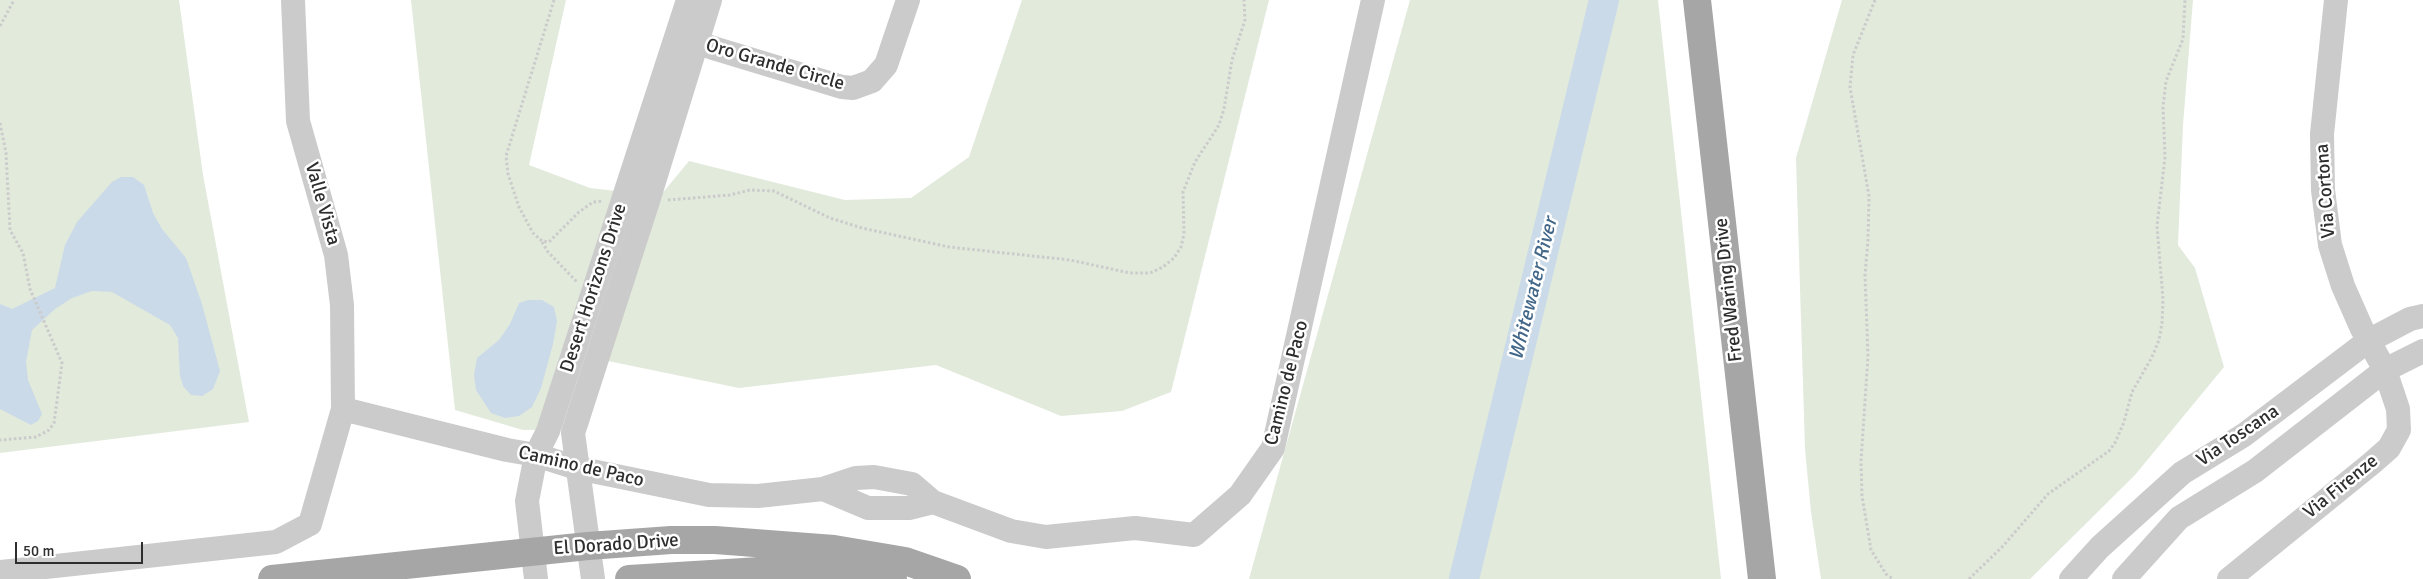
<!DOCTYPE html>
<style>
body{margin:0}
#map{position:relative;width:2423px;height:579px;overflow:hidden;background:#fff;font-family:Signika,sans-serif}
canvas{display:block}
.scale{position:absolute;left:15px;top:542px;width:128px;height:22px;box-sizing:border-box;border:2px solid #2e2e2e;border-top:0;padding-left:6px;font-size:15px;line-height:18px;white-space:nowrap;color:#2e2e2e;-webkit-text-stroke:4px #fff;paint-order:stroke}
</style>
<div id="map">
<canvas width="2423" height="579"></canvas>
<div class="scale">50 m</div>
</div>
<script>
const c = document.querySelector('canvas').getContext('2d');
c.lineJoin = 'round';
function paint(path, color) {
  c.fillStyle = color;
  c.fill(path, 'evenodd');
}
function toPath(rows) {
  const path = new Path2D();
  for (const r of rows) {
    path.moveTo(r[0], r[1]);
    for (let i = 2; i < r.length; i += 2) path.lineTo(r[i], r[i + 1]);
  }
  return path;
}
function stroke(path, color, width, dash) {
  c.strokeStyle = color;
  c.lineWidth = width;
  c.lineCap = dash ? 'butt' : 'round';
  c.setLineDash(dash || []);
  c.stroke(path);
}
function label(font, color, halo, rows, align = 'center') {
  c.font = font + ' Signika,sans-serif';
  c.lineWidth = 5;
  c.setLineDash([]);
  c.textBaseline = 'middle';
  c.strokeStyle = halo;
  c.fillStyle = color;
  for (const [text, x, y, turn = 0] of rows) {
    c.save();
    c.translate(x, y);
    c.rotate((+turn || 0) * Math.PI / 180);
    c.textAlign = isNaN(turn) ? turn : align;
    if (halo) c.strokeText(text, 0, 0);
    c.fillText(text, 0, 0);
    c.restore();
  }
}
paint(toPath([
 [0,0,179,0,203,175,249,422,0,453],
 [411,0,566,0,529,165,590,188,660,196,689,161,845,200,911,198,969,157,1022,0,1269,0,1171,392,1122,411,1061,416,936,365,739,388,608,361,587,429,523,430,455,410],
 [1410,0,1658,0,1721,579,1249,579],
 [1842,0,2193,0,2183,125,2178,245,2195,268,2224,367,2135,475,2030,579,1821,579,1811,512,1805,449,1796,158]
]), '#e2eadc');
paint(toPath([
 [121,177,133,177,144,185,153,213,162,229,186,258,202,304,220,371,213,389,202,396,191,395,183,386,180,376,178,338,170,325,112,292,92,291,72,298,55,309,32,330,26,362,28,380,42,414,38,421,31,425,0,409,0,304,12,309,55,288,65,245,77,222,112,182],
 [528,300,542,300,554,307,557,321,553,344,541,388,532,407,519,416,505,418,491,413,476,390,474,375,477,358,499,340,510,324,519,303]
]), '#cadae8');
stroke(toPath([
 [1464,579,1604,0]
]), '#cadae8', 30);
stroke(toPath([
 [554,0,506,156,508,174,519,207,533,233,542,241,549,242,579,212,593,202,603,201],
 [1875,0,1853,55,1850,87,1869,196,1868,240,1865,275,1868,356,1861,461,1862,496,1871,550,1886,574,1893,579],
 [0,26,14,0],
 [0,123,6,153,10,230,23,253,30,289,62,363,54,423,49,430,36,437,0,440],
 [668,200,730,195,750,190,774,191,830,218,862,228,949,247,1070,260,1130,273,1150,273,1163,267,1174,258,1181,247,1184,234,1183,192,1195,162,1219,125,1224,109,1232,60,1245,20,1244,0],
 [542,242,548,252,577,282],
 [1969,579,2003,546,2048,494,2109,451,2115,443,2124,422,2132,392,2152,357,2159,340,2162,323,2163,299,2157,226,2165,157,2163,107,2166,81,2183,39,2185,0]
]), '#cbcbcb', 3, [2.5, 2.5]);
stroke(toPath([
 [683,37,713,48,842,87,853,88,872,81,886,65,908,0],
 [343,409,507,450,536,455,577,468,709,495,758,496,823,489,856,478,874,477,912,484,933,502,1011,531,1046,537,1135,528,1194,535,1240,495,1273,448,1373,0],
 [823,489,868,508,909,508,933,502],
 [0,572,276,542,310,524,343,409,342,305,336,255,298,121,293,0],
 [536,579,527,501,536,455,548,431,688,0],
 [593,579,573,433,648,201,710,0],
 [2071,579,2100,547,2182,473,2244,435,2368,341,2410,319,2423,316],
 [2124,579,2179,518,2255,471,2385,370,2423,351],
 [2229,579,2372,463,2389,448,2399,430,2398,409,2385,370,2362,329,2343,286,2330,245,2323,190,2322,134,2336,0]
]), '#cbcbcb', 24);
stroke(toPath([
 [1697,0,1762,579],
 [272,579,588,546,671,540,715,540,834,549,905,561,957,579],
 [629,579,760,571,893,579]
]), '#a6a6a6', 28);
label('19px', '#2e2e2e', '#fff', [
 ["Oro Grande Circle",775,65,16],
 ["Via Cortona",2326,191,-94],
 ["Valle Vista",322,204,74],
 ["Desert Horizons Drive",594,288,-72],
 ["Fred Waring Drive",1729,290,-96],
 ["Camino de Paco",1287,383,-76],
 ["Via Toscana",2238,436,-34],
 ["Camino de Paco",581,467,13],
 ["Via Firenze",2341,487,-39],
 ["El Dorado Drive",616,545,-4]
]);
label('italic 20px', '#426789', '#fff', [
 ["Whitewater River",1534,289,-76]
]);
</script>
